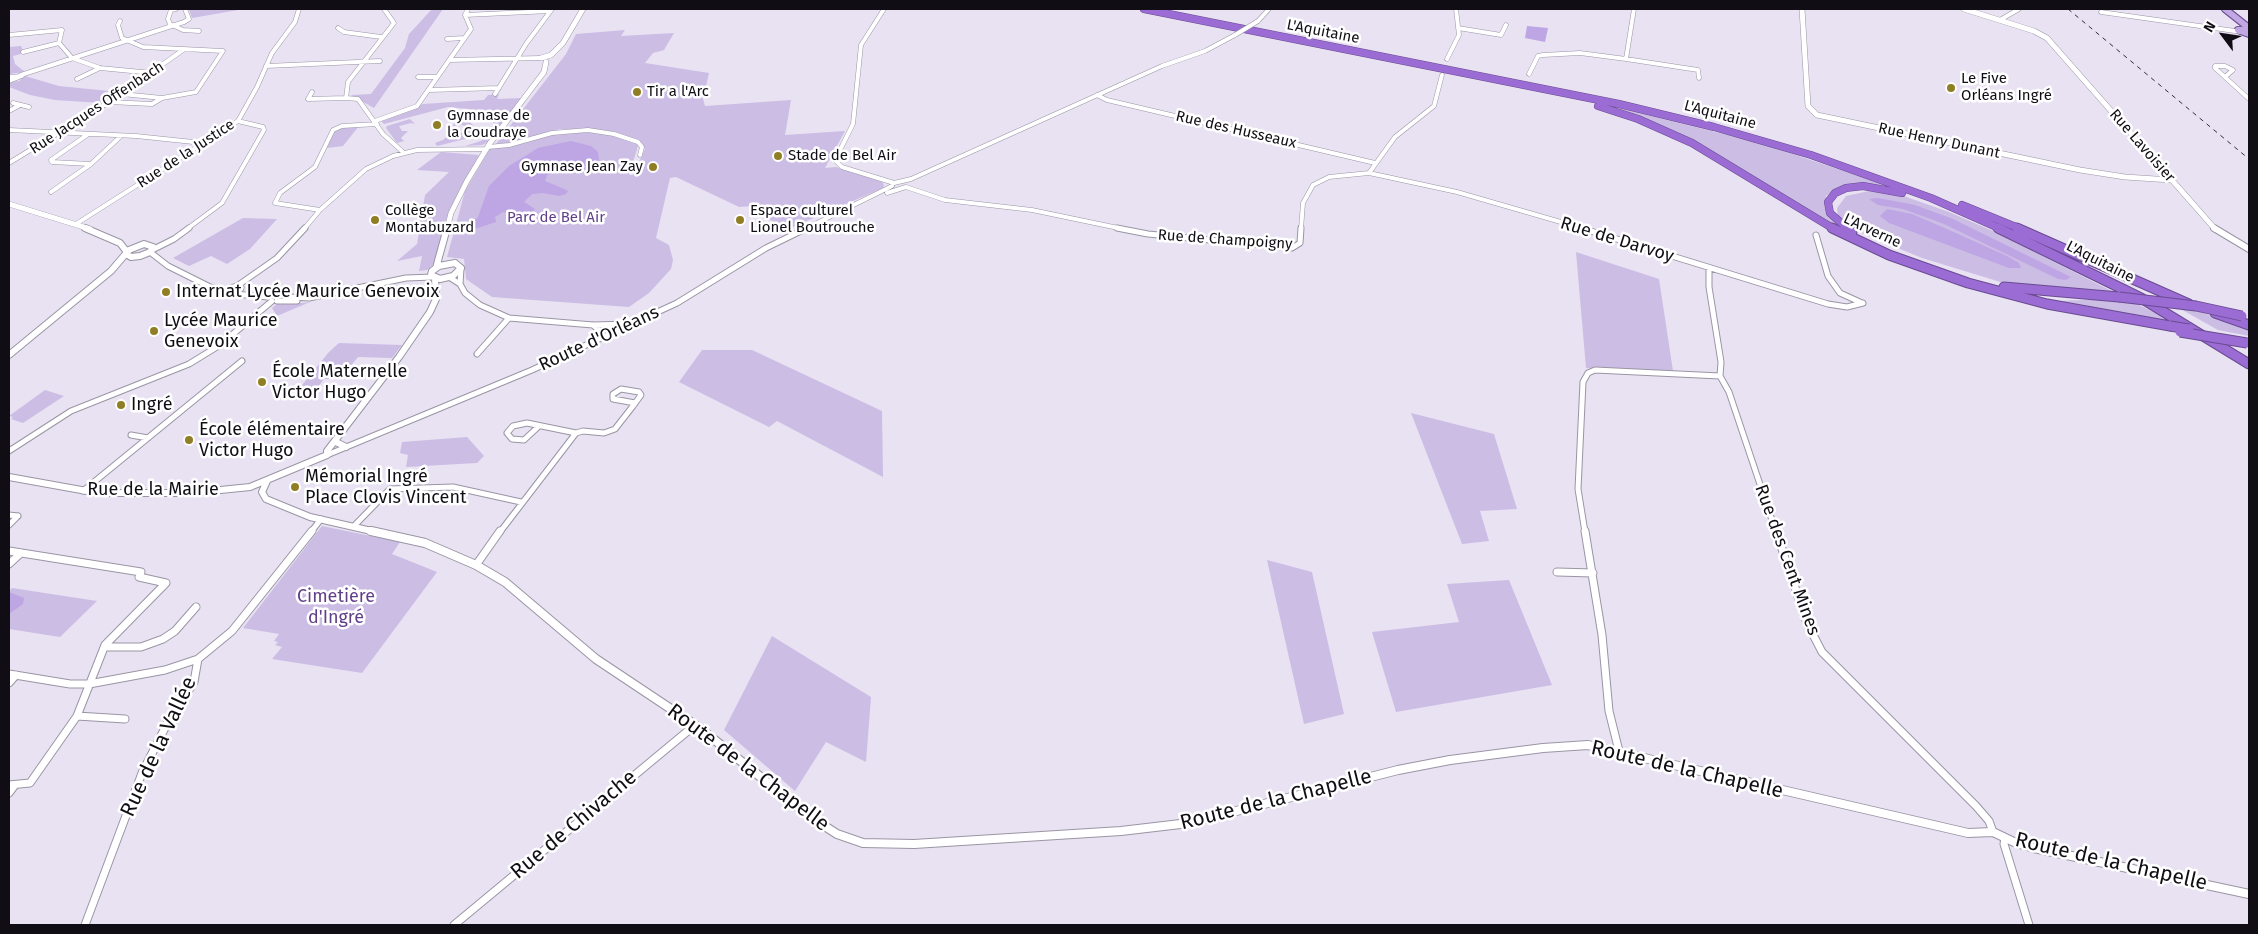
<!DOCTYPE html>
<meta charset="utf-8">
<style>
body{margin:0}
#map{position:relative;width:2258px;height:934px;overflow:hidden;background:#e9e2f3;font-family:"Fira Sans",sans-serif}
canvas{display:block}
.frame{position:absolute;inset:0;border:10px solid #100e14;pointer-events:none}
.north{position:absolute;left:2198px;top:10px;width:50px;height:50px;-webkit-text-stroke:4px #fff;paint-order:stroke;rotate:301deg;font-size:14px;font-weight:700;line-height:20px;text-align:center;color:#100e14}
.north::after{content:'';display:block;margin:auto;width:18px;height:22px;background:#100e14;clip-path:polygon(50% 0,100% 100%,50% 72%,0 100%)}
</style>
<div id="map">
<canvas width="2258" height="934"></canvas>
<div class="frame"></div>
<div class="north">N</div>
</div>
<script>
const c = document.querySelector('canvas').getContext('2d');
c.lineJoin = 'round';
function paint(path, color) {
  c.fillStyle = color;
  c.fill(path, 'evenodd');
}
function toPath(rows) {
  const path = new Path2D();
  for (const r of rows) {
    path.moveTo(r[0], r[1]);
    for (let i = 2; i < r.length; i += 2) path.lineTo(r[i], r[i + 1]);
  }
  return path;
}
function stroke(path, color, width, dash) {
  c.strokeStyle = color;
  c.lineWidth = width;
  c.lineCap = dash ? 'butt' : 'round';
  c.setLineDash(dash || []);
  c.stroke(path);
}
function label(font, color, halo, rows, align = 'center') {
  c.font = font + ' "Fira Sans",sans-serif';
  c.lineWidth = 5;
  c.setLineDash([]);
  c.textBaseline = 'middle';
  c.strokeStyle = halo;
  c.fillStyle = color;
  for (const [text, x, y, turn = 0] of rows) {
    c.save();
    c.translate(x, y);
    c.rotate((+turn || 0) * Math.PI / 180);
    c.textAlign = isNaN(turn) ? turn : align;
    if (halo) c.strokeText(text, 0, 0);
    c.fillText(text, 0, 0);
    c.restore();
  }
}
paint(toPath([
 [189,9,244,9,192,18],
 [432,9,443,9,374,108,351,95,371,94,405,48,409,34],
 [625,30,621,36,674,33,664,50,653,53,645,63,709,73,703,99,705,106,791,100,785,135,845,131,825,168,836,167,882,182,884,185,883,188,788,229,768,219,768,211,765,209,752,206,739,207,676,177,670,178,656,238,669,245,673,260,671,269,649,293,629,307,492,297,466,279,464,259,447,257,465,191,491,147,503,146,538,136,595,131,634,140,638,146,629,175,633,175,645,149,638,140,605,130,560,129,510,143,496,144,566,54,576,34],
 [21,46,24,53,13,56,15,64,25,72,9,74,9,47],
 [25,76,59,86,119,92,101,103,55,100,30,95,9,87,9,82,19,81],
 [499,94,497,99,522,98,489,142,482,145,465,146,481,141,494,124,492,122,495,121,488,111,448,107,384,124,381,121,423,104,484,100,488,95],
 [1618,108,1760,143,1888,186,1864,184,1835,190,1826,196,1825,205,1829,216,1852,233,1820,219,1683,135],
 [472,111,478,113,466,117,481,135,437,146,435,143,443,140,451,133,456,134,468,131,463,125,452,126,463,116,459,115],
 [410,119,415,124,411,123,399,126,402,131,408,131,401,138,404,141,397,143,386,128,387,126],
 [359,126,343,146,327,148,335,129],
 [441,152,479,155,448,214,442,232,436,262,427,270,419,271,422,256,397,261,417,244,425,195,449,172,417,170],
 [1869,191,1898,194,1949,212,1993,231,2175,323,2050,301,2120,299,2020,288,1922,258,1856,231,1844,223,1838,216,1837,208,1846,196],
 [243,218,277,219,250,249,227,264,211,256,189,266,173,258],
 [1576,252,1659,279,1673,371,1586,368],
 [2129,280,2190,308,2249,330,2249,336,2218,330],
 [279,302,302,303,310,302,277,316,272,308],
 [339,343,402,345,392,358,358,357,340,379,324,379,315,391,298,390,329,352],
 [702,350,752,350,882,411,883,477,777,421,769,427,679,382],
 [45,390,64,396,23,423,11,419,13,417,9,416],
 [1411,413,1494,434,1517,509,1480,511,1489,541,1462,544],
 [467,437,484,456,477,463,406,467,408,455,400,453,402,442],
 [322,526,400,542,392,554,437,572,362,673,272,659,282,647,275,645,278,642,274,641,279,634,243,628],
 [1267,560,1312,572,1344,714,1304,724],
 [1509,580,1552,685,1396,712,1372,632,1459,622,1447,584],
 [12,588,97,601,60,637,9,629,9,591],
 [772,636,871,697,866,762,826,742,795,791,724,730]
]), '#ccbde5');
paint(toPath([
 [1527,26,1548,28,1545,42,1525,38],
 [571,141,591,146,598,152,599,160,584,169,557,171,547,175,545,181,562,188,568,191,566,194,559,196,543,193,532,194,524,202,535,209,531,214,522,215,503,212,495,217,496,222,462,233,478,217,489,186,509,166,538,148],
 [1878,198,1915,205,1953,219,2071,277,2066,280,2058,279,1944,224,1903,209,1878,205,1869,199],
 [1887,209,1912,214,1947,229,2007,256,2019,263,2021,268,2009,268,1889,223,1880,216],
 [9,592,24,598,23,604,9,614]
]), '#bea5e4');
const minorFar2 = toPath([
 [176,9,171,10,168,19,170,24,183,30,199,31],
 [384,9,394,23,348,82,346,98,358,99,383,134,404,153],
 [884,9,861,45,853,124,835,160,842,167,894,183],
 [1634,9,1626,59,1698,70,1699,78],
 [2101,12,2242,32],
 [465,15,550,11],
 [2000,20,2019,9],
 [120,21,118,25,122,38,143,47,223,51,196,92,162,98],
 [1258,21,1269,9],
 [338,28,344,32,381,37],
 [1458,28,1501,35,1506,25],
 [9,35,62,30,59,43,72,58,100,68,152,73],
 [447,39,464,38],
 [23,52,59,43],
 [1447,59,1459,35,1456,9],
 [449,60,541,58],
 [266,66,380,61],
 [1529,74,1538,56,1543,55,1580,53,1626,59],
 [21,75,184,22,189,19,185,9],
 [9,77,22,76,9,81],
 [418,77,437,77],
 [2225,77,2233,70,2225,66,2215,66,2215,68,2249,99],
 [77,79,100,68],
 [429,90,499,88],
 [312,92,308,99,346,98],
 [495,94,526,44,552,9],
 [1097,95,1107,100,1375,163],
 [109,102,152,104,162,98,122,94],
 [13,103,29,107],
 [9,111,20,105],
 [375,121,417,106,471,29,465,15,468,9],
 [9,130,136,136,203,143],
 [87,135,51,160,52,162,90,164],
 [488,147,509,145,552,133,588,130,614,134,638,142,642,147,640,155],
 [9,163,109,102,183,50],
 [1369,173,1395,137,1434,106,1442,75],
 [894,183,911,179,1162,66,1205,51,1235,35],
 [906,187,945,200,1032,210,1123,229],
 [51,192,91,164,121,136],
 [887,193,906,187],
 [320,210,275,203,280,193,315,167,333,130,342,126,377,124],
 [76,224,238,121,257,87,272,53,295,22,299,9],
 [187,229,222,203,264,130,263,127,238,121],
 [304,229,320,210,366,169,393,156,417,150,487,149],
 [805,229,892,186],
 [1301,229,1303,203,1313,185,1329,177,1369,173,1457,192,1585,229]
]);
const minorFar1 = toPath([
 [1117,228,1148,234,1292,248,1300,243,1301,228],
 [1581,228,1828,304,1847,307,1863,303],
 [1816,235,1828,276,1840,293,1862,303],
 [152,250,174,239,189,228],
 [150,252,168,266,210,287,225,290],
 [449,277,460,284,465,293,480,305,509,318,593,325,629,324],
 [460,284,461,268],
 [237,286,241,288,238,292,224,293,227,289,237,286],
 [237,286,277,258,305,228],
 [235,294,268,297],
 [268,297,281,292,291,297,309,298,406,278,433,277],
 [277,301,297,301],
 [593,325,600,331,600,336,596,340],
 [477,354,509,318],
 [1720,376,1729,392,1776,532],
 [538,427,524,440,512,439,507,433,513,426,527,423,576,433],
 [131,435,148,438],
 [9,451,71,411,189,364,220,345,272,301],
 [327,455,532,370,677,303,766,248,807,228],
 [83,491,242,361],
 [9,515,18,516],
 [9,525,18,516],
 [354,526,390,489,453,487,521,502],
 [311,532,321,519],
 [500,532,576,433,583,431,604,433,615,429,633,406,641,395,639,392,621,389,613,394,613,399,635,403],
 [1585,532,1578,489,1583,382,1588,373,1595,370,1720,376,1721,362,1709,287,1709,268]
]);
const minor = toPath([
 [1585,531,1602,635,1609,711,1619,751],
 [1776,531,1807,623,1822,652,1976,806,1989,821,1993,832],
 [9,551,141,572,139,577,166,583,105,645,77,716,30,783,9,785],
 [9,564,21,553],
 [476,565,500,531],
 [1557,572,1593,573],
 [105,647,141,647,163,639,175,631,196,607],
 [9,674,70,684,89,684,165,670,198,659],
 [9,683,16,675],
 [77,716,125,719],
 [9,793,15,785],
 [2005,838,2004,844,2029,925],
 [85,925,142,773,168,722,194,682,198,659,232,631,312,531],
 [454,925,695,725]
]);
const tertiaryFar2 = toPath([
 [1802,9,1808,106,1817,115,2080,170,2125,177,2171,180],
 [1964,9,2034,31,2047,38,2215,229],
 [541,58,551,55,563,43,583,9],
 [9,204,90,229],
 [447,229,451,213,467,181,490,143,544,72,546,62]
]);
const tertiaryFar1 = toPath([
 [85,228,120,243,127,252],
 [2214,228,2249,249],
 [455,263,461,268,453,276,440,279,431,275,432,271,439,266,455,263],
 [436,268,447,228],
 [9,355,111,271,129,250,144,244,153,247,150,252,140,256,131,257,126,254],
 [336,442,346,447],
 [9,477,98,493,191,493,250,487,327,455,327,451,399,357,430,312,436,299,435,278],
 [267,481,262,492,266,499,310,517,376,532]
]);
const tertiary = toPath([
 [371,531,425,543,476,565,505,582,596,659,701,729,809,816,837,834,863,843,914,844,1121,831,1189,823,1398,770,1450,760,1543,748,1588,745,1968,833,1993,832,2016,843,2034,848,2249,894]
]);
const primary = toPath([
 [2225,9,2249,28],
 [2249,29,2238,30,2249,34]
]);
const motorwayFar1 = toPath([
 [1144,9,1619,104,1714,127,1811,155,1931,198,2001,229],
 [1598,106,1638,119,1692,143,1834,229],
 [1962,205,2021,229],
 [1848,229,1830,213,1828,202,1835,193,1846,188,1863,186,1902,193]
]);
const motorway = toPath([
 [1832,228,1889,255,1968,283,2047,304,2170,326],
 [1847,228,1852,232],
 [1998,228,2141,298,2249,364],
 [2017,228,2189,304],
 [2004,287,2119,297],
 [2215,313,2249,325]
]);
stroke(minorFar2, '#9a95a4', 5);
stroke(minorFar1, '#9a95a4', 7);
stroke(minor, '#9a95a4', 9);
stroke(tertiaryFar2, '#9a95a4', 6);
stroke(tertiaryFar1, '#9a95a4', 8);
stroke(tertiary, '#9a95a4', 10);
stroke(primary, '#6a4b91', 8);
stroke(motorwayFar1, '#6a4b91', 8);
stroke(motorway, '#6a4b91', 11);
stroke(minorFar2, '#fff', 4);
stroke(minorFar1, '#fff', 5);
stroke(minor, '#fff', 7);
stroke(tertiaryFar2, '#fff', 5);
stroke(tertiaryFar1, '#fff', 6);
stroke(tertiary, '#fff', 8);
stroke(primary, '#c2a7e5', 6);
stroke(motorwayFar1, '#9a6cd4', 7);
stroke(motorway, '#9a6cd4', 9);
stroke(toPath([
 [2068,9,2249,159]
]), '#312e36', 1, [4.5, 4.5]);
const minorBridge = toPath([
 [1235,35,1258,21]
]);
const motorwayBridge = toPath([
 [2119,297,2196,306,2242,316],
 [2170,326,2189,329],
 [2180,332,2247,343]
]);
stroke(minorBridge, '#9a95a4', 5, []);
stroke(motorwayBridge, '#6a4b91', 11, []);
stroke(minorBridge, '#fff', 4);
stroke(motorwayBridge, '#9a6cd4', 9);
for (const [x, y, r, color] of [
 [1951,88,5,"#907e25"],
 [637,92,5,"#907e25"],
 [437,125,5,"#907e25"],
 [778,156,5,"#907e25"],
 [653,167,5,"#907e25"],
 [375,220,5,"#907e25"],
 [740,220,5,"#907e25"],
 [166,292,5,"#907e25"],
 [154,331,5,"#907e25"],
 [262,382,5,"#907e25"],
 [121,405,5,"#907e25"],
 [189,440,5,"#907e25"],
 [295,487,5,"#907e25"]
]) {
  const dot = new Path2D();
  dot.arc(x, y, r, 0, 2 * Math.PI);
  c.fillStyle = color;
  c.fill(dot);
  stroke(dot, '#fff', 2);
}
label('15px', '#100e14', '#fff', [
 ["L'Aquitaine",1323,32,11],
 ["Rue Jacques Offenbach",97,108,-33],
 ["L'Aquitaine",1720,115,15],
 ["Rue des Husseaux",1236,130,13],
 ["Rue Henry Dunant",1939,141,12],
 ["Rue Lavoisier",2142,146,49],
 ["Rue de la Justice",186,154,-33],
 ["L'Arverne",1872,231,25],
 ["Rue de Champoigny",1225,240,4],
 ["L'Aquitaine",2100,262,27]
]);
label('15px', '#100e14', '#fff', [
 ["Le Five",1961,79],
 ["Orléans Ingré",1961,96],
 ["Tir a l'Arc",647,92],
 ["Gymnase de",447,116],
 ["la Coudraye",447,133],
 ["Stade de Bel Air",788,156],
 ["Gymnase Jean Zay",643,167,"right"],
 ["Collège",385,211],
 ["Montabuzard",385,228],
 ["Espace culturel",750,211],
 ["Lionel Boutrouche",750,228]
], 'left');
label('15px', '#603f89', '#fff', [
 ["Parc de Bel Air",556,218]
]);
label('18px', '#100e14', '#fff', [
 ["Rue de Darvoy",1617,240,17],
 ["Route d'Orléans",599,339,-25],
 ["Rue de la Mairie",153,490],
 ["Rue des Cent Mines",1787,560,70]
]);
label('18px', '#100e14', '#fff', [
 ["Internat Lycée Maurice Genevoix",176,292],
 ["Lycée Maurice",164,321],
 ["Genevoix",164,342],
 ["École Maternelle",272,372],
 ["Victor Hugo",272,393],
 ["Ingré",131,405],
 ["École élémentaire",199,430],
 ["Victor Hugo",199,451],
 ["Mémorial Ingré",305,477],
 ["Place Clovis Vincent",305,498]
], 'left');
label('18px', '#603f89', '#fff', [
 ["Cimetière",336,597],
 ["d'Ingré",336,618]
]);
label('21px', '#100e14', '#fff', [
 ["Rue de la Vallée",159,747,-65],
 ["Route de la Chapelle",748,768,37],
 ["Route de la Chapelle",1687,770,13],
 ["Route de la Chapelle",1276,800,-14],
 ["Rue de Chivache",574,825,-40],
 ["Route de la Chapelle",2111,862,13]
]);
</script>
